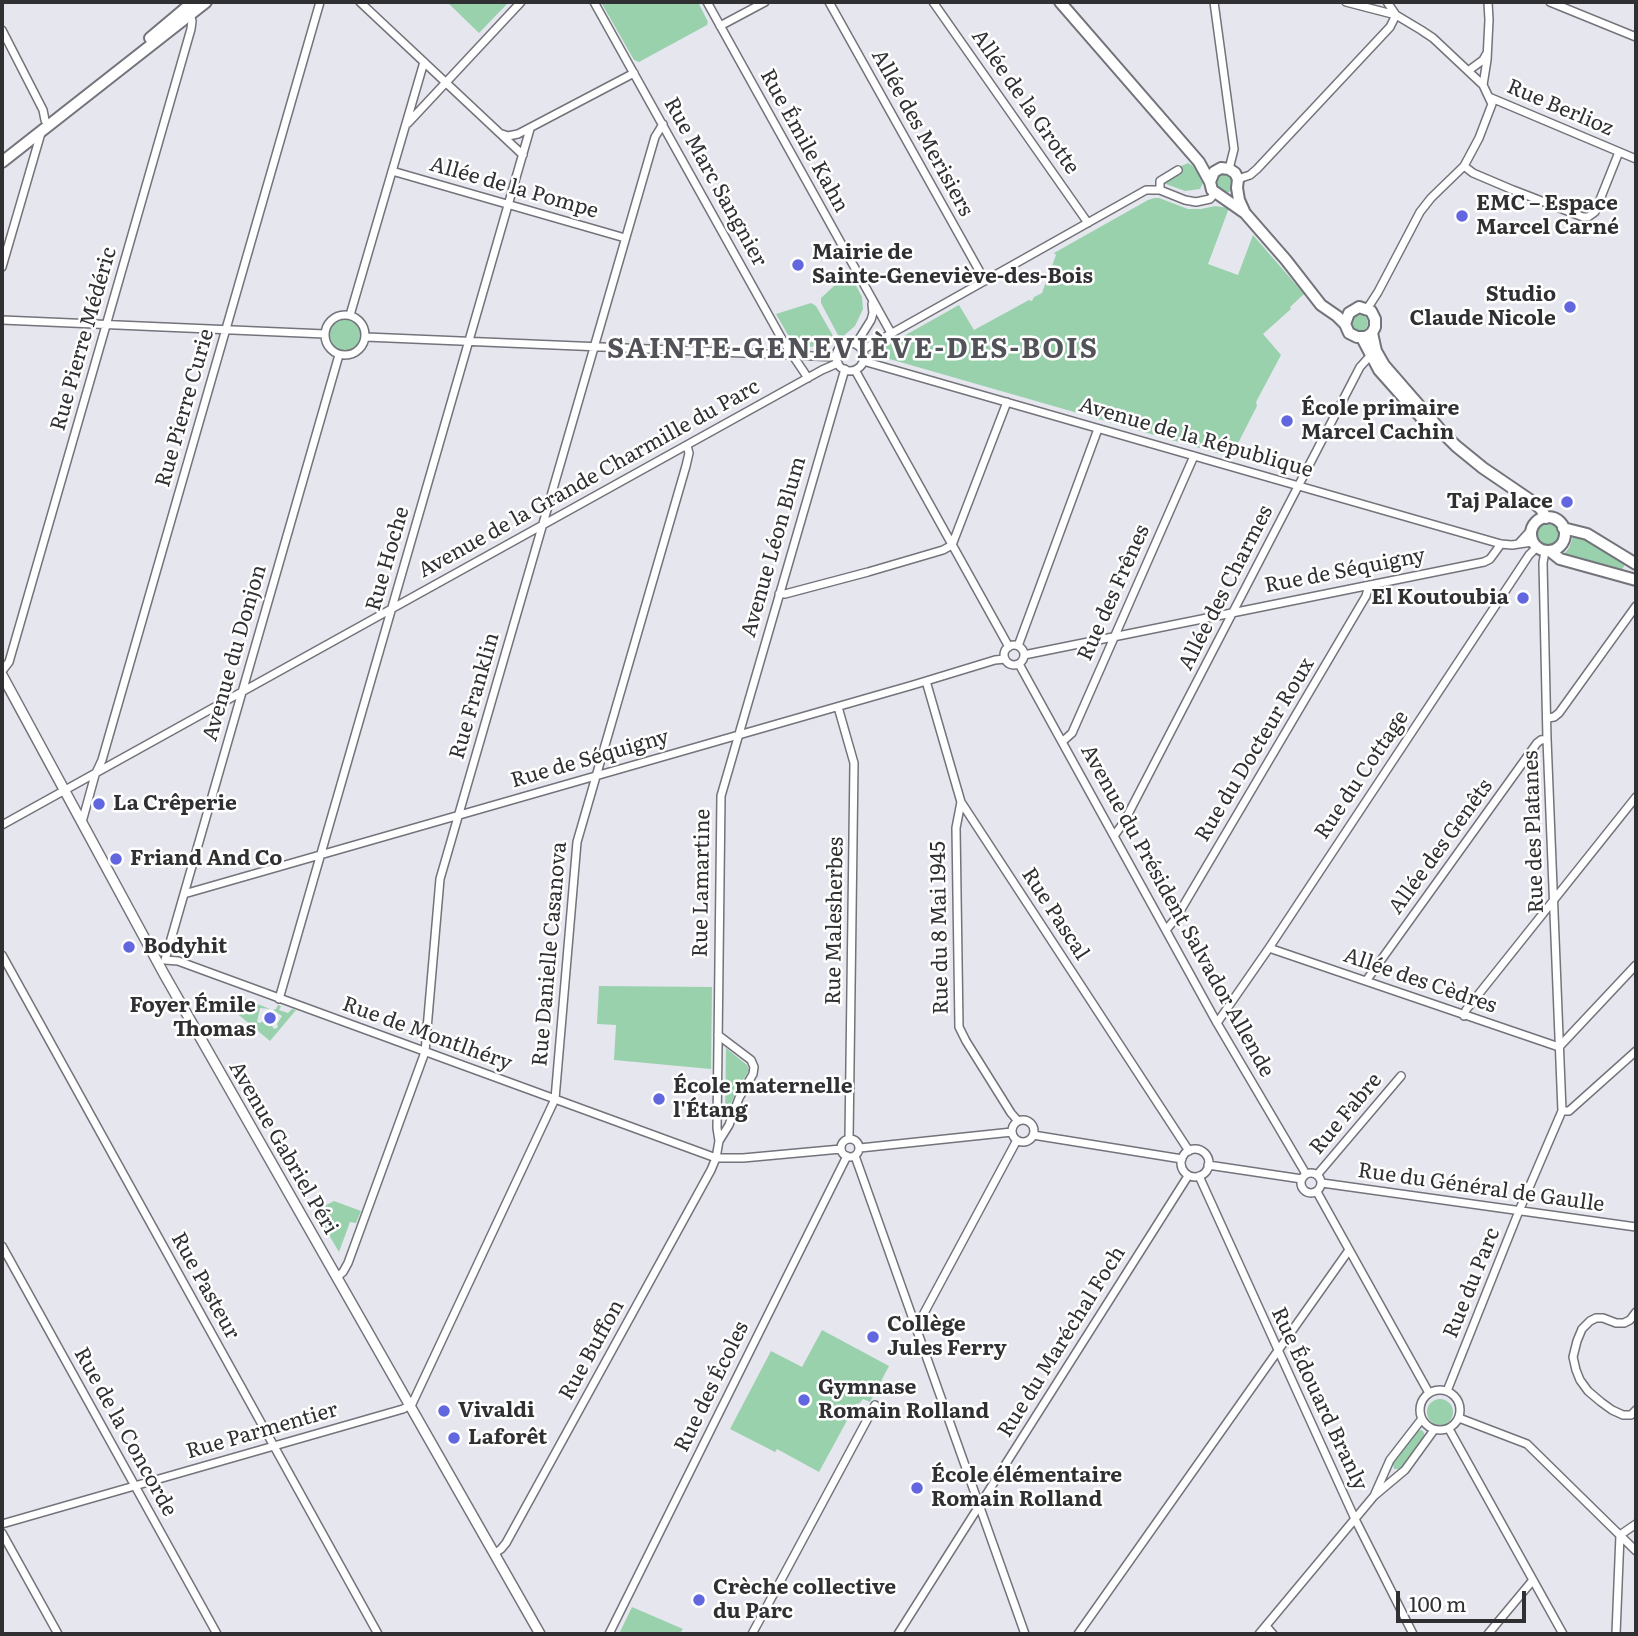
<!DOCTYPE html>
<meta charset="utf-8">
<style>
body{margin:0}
#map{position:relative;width:1638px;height:1636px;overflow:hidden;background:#e6e6ee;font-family:Literata,serif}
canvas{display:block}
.frame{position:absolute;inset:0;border:4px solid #303033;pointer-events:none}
.scale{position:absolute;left:1396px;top:1591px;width:130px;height:32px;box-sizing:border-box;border:4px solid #303033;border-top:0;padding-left:9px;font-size:21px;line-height:24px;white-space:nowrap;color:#303033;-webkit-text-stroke:5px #fff;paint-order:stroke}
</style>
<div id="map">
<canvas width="1638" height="1636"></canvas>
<div class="frame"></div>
<div class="scale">100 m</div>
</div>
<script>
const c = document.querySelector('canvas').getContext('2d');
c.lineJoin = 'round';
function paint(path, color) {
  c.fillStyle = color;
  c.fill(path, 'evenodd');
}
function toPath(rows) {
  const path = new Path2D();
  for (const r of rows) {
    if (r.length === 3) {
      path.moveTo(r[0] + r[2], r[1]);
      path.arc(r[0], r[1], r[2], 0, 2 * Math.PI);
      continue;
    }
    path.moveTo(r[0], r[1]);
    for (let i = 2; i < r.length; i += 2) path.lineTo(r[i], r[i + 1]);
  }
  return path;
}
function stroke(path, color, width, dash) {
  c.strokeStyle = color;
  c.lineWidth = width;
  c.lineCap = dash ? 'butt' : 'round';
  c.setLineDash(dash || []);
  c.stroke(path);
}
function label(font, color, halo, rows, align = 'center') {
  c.font = font + ' Literata,serif';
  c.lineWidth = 5;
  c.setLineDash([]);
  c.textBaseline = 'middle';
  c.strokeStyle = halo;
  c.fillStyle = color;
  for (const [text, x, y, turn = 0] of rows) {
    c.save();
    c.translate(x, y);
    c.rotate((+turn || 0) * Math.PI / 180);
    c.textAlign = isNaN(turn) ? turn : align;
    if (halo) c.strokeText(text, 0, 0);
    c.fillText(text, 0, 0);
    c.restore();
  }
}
paint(toPath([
 [447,2,509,2,479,33],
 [601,2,698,2,708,22,707,25,639,62,634,60],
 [1188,163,1198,169,1204,181,1200,189,1185,191,1163,183,1169,178,1171,179,1181,174,1179,167],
 [1225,183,10],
 [1154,198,1159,198,1188,209,1201,209,1215,206,1229,208,1208,264,1238,275,1253,235,1304,294,1290,307,1291,309,1263,334,1281,355,1256,402,1257,406,1231,457,879,356,877,351,959,305,974,330,1029,300,1032,301,1034,297,1042,293,1056,255,1054,253,1148,200],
 [847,274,850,274,862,297,863,309,855,326,840,339,821,303,821,298],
 [811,303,816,306,836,341,822,346,807,347,797,344,788,335,776,314],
 [1360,323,8],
 [345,335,16],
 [1548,534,11],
 [1573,537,1586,539,1623,562,1625,564,1622,570,1564,554,1569,548],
 [599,986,712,987,711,1069,614,1060,616,1025,597,1024],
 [245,999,270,1009,260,1008,257,1022,260,1023,263,1021,268,1025,272,1025,273,1028,275,1029,278,1027,277,1024,282,1016,273,1010,276,1009,278,1005,281,1006,279,1010,288,1013,292,1009,296,1010,270,1041,234,1011],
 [726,1048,747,1065,749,1070,734,1096,725,1118],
 [334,1201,361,1211,356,1223,350,1222,339,1252,315,1211],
 [822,1330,889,1366,870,1402,863,1399,860,1403,856,1404,819,1472,777,1449,775,1452,730,1429,771,1351,802,1367],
 [1440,1412,13],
 [1421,1430,1423,1431,1425,1436,1400,1469,1394,1469,1393,1464,1418,1431],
 [632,1607,683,1629,679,1634,619,1634]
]), '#99d1ad');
const minor = toPath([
 [360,2,523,155],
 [594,2,783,341,808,378],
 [707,2,891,333],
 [829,2,985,281],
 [933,2,1088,223],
 [1214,2,1234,149,1229,169],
 [1346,2,1396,15,1421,30,1433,38,1483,85,1492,104,1479,138,1471,153,1464,166,1431,198,1420,212,1378,292,1367,309],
 [1387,2,1396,15],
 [1550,2,1636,37],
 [720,26,765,2],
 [2,30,43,110,45,120],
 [1468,71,1483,60,1487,53],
 [1483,85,1487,60,1489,20,1488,2],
 [1489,97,1636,159],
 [408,123,521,2],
 [502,134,508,136,518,134,634,73],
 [1464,166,1473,173,1513,190,1583,217,1588,217,1595,212,1619,152],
 [392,171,625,238],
 [1238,179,1250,175,1257,169,1390,27,1396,15],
 [1160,190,1160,181,1178,170],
 [2,267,41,133],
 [345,335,20],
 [350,315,424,62],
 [2,320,325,334],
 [366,337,837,357],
 [850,357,14],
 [856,344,871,320,873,313,872,304],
 [862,350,1146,190,1160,190,1185,200,1196,202,1210,199,1215,193],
 [863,361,1501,544,1512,545,1532,542],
 [855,370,1009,647],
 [1520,542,1531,530],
 [779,594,785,594,868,572,943,550,952,545,1007,402],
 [1014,655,10],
 [1018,646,1098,429],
 [1024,655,1484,562,1490,559,1501,544],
 [1019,664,1217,1023,1306,1174],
 [2,671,9,662,109,315,191,29,192,21,190,14],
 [926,681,961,802,1189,1151],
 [838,707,854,763,849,1139],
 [1548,718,1554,717,1559,713,1636,606],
 [1062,742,1072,733,1194,456],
 [961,802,956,828,959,1027,966,1041,1011,1113,1018,1121],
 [82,822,95,775,102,760,320,2],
 [2,825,822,370,838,363],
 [1114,836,1124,822,1360,367,1370,356],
 [184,894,913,685,995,660,1005,659],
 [1166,930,1176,918,1366,596,1369,585],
 [1269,948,1559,1047,1636,965],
 [2,955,378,1634],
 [165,960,178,961,716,1158,743,1158,841,1149],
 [165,960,339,355],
 [1366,981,1537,743,1541,740,1547,739],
 [279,999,530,129],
 [1464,1016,1466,1010,1636,797],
 [1217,1023,1269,948,1529,555,1537,547],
 [1562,1111,1569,1111,1636,1051],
 [1023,1131,11],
 [1033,1135,1182,1159],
 [850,1148,9],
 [719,1141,717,1128,721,796,845,369],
 [860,1148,1012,1132],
 [1195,1163,14],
 [855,1156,1025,1634],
 [1208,1165,1302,1179],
 [1311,1183,10],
 [1317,1175,1401,1076],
 [1199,1176,1355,1519,1413,1634],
 [1322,1183,1636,1227],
 [1317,1192,1429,1393],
 [2,1246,217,1634],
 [337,1277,343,1272,348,1263,425,1052,440,879,655,137,663,124],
 [1636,1312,1630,1320,1624,1323,1616,1323,1603,1318,1596,1318,1590,1321,1582,1329,1577,1341,1573,1357,1576,1370,1580,1380,1588,1391,1601,1402,1612,1410,1623,1415,1631,1415,1636,1410],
 [915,1324,923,1315,1017,1140],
 [1440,1410,20],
 [1447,1391,1519,1211,1562,1111,1547,739,1543,563,1545,551],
 [1459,1418,1527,1444,1636,1551],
 [1449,1429,1563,1634],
 [1374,1496,1390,1460,1421,1420],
 [2,1524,403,1409,412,1404,555,1099,577,842,686,466,689,453,687,446],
 [2,1533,58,1634],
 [494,1554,501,1549,506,1543,711,1170,716,1158,719,1141,729,1125,739,1098,753,1074,754,1067,751,1060,718,1035],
 [1266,1626,1273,1634],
 [609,1634,847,1156],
 [752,1634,875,1405],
 [898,1634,1188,1176],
 [1078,1634,1349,1250],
 [1259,1634,1374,1496,1405,1470,1434,1430],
 [1488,1634,1533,1580],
 [1616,1634,1620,1535,1636,1524]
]);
const tertiary = toPath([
 [2,675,164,974,540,1634]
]);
const secondary = toPath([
 [1060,2,1199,162,1210,182,1212,190,1245,213,1286,260,1321,305,1337,316,1345,324,1349,333,1357,337,1366,337,1372,333,1375,327,1375,319,1371,311,1359,307,1349,313,1345,324],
 [150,38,193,2],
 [2,162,206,2],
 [1210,182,1214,172,1221,168,1229,169,1235,173,1238,179,1237,188,1239,200,1244,211],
 [1372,333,1376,351,1384,365,1444,434,1456,446,1483,468,1533,502,1541,509,1546,518],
 [1362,338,1379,370,1427,424],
 [1548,534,17],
 [1563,528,1587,534,1636,564],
 [1550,551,1560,559,1636,580]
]);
stroke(minor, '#73737b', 10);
stroke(tertiary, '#73737b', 12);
stroke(secondary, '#73737b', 14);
stroke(minor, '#fff', 7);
stroke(tertiary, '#fff', 9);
stroke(secondary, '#fff', 10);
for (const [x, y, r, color] of [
 [1462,216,7,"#6267e0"],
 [798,265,7,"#6267e0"],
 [1570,307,7,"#6267e0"],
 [1287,421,7,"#6267e0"],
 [1567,502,7,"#6267e0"],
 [1523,598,7,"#6267e0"],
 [99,804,7,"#6267e0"],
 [116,859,7,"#6267e0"],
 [129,947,7,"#6267e0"],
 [270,1018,7,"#6267e0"],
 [659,1099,7,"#6267e0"],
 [873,1337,7,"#6267e0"],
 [804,1400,7,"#6267e0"],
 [444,1411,7,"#6267e0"],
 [454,1438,7,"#6267e0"],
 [917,1488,7,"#6267e0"],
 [699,1600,7,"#6267e0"]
]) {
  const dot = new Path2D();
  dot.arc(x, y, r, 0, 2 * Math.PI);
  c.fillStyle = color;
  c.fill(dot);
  stroke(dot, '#fff', 2.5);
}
label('21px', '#303033', '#fff', [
 ["Allée de la Grotte",1025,102,55],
 ["Rue Berlioz",1560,108,23],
 ["Allée des Merisiers",922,133,61],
 ["Rue Émile Kahn",804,141,61],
 ["Rue Marc Sangnier",715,182,61],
 ["Allée de la Pompe",514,188,16],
 ["Rue Pierre Médéric",84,339,-74],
 ["Rue Pierre Curie",185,408,-74],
 ["Avenue de la République",1196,438,16],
 ["Avenue de la Grande Charmille du Parc",589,479,-29],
 ["Avenue Léon Blum",774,547,-74],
 ["Rue Hoche",388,559,-74],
 ["Rue de Séquigny",1345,571,-11],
 ["Allée des Charmes",1226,588,-63],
 ["Rue des Frênes",1114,593,-66],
 ["Avenue du Donjon",235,653,-74],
 ["Rue Franklin",475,696,-74],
 ["Rue du Docteur Roux",1255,750,-59],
 ["Rue de Séquigny",590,759,-16],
 ["Rue du Cottage",1362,775,-56],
 ["Rue des Platanes",1534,832,-92],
 ["Allée des Genêts",1441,847,-54],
 ["Rue Lamartine",702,883,-89],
 ["Avenue du Président Salvador Allende",1177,911,61],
 ["Rue Pascal",1055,914,57],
 ["Rue Malesherbes",835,921,-89],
 ["Rue du 8 Mai 1945",940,928,-91],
 ["Rue Danielle Casanova",550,954,-85],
 ["Allée des Cèdres",1420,981,19],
 ["Rue de Montlhéry",427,1034,20],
 ["Rue Fabre",1346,1114,-50],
 ["Avenue Gabriel Péri",283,1148,60],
 ["Rue du Général de Gaulle",1481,1188,8],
 ["Rue du Parc",1472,1283,-68],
 ["Rue Pasteur",205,1286,61],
 ["Rue du Maréchal Foch",1062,1342,-58],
 ["Rue Buffon",592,1350,-61],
 ["Rue des Écoles",712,1387,-64],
 ["Rue Édouard Branly",1319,1399,65],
 ["Rue Parmentier",262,1431,-16],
 ["Rue de la Concorde",125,1432,61]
]);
label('bold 21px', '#303033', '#fff', [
 ["EMC – Espace",1476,204],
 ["Marcel Carné",1476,228],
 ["Mairie de",812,253],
 ["Sainte-Geneviève-des-Bois",812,277],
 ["Studio",1556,295,"right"],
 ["Claude Nicole",1556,319,"right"],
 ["École primaire",1301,409],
 ["Marcel Cachin",1301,433],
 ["Taj Palace",1553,502,"right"],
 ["El Koutoubia",1509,598,"right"],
 ["La Crêperie",113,804],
 ["Friand And Co",130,859],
 ["Bodyhit",143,947],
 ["Foyer Émile",256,1006,"right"],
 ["Thomas",256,1030,"right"],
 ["École maternelle",673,1087],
 ["l'Étang",673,1111],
 ["Collège",887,1325],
 ["Jules Ferry",887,1349],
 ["Gymnase",818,1388],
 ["Romain Rolland",818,1412],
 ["Vivaldi",458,1411],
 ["Laforêt",468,1438],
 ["École élémentaire",931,1476],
 ["Romain Rolland",931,1500],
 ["Crèche collective",713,1588],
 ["du Parc",713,1612]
], 'left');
c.letterSpacing = '2px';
label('bold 28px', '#525259', '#fff', [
 ["SAINTE-GENEVIÈVE-DES-BOIS",853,350]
]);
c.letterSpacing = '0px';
</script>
